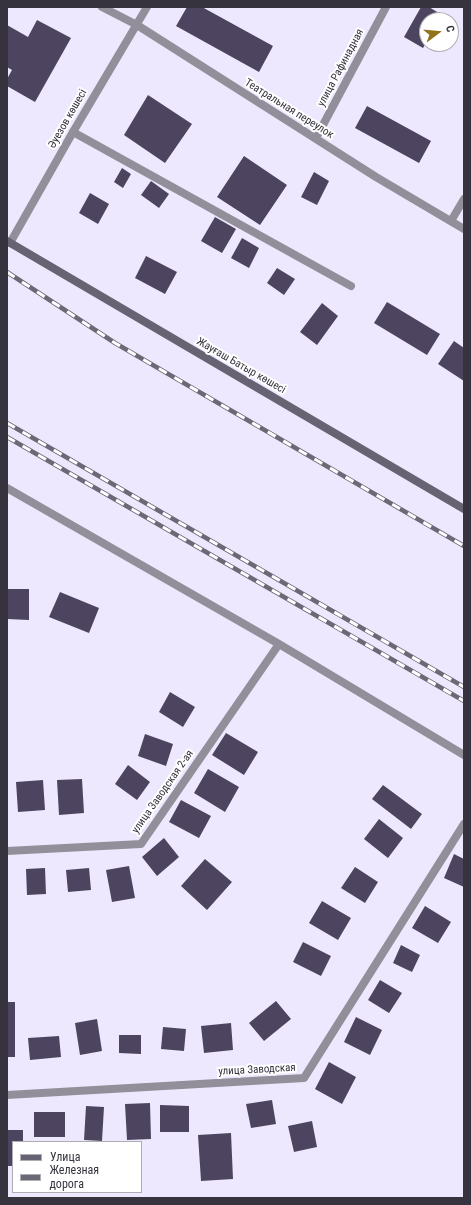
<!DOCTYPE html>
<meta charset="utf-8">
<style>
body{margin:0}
#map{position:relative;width:471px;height:1205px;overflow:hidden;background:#eee8fe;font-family:"Roboto Condensed",sans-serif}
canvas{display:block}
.frame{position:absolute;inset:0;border:8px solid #36333e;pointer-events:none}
.legend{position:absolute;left:12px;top:1141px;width:130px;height:52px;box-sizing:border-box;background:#fff;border:1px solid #afadb2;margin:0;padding:5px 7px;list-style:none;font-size:12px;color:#36333e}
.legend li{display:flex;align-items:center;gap:8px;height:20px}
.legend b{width:20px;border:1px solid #afadb2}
.north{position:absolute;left:419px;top:12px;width:40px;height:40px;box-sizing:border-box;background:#fff;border:1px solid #afadb2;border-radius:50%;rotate:74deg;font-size:11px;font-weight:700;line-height:16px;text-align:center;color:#36333e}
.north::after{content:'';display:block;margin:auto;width:14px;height:18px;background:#917319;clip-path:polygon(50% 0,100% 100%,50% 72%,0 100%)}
</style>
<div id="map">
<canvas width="471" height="1205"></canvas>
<div class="frame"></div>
<ul class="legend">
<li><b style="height:5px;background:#686373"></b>Улица</li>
<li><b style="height:5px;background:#6c6876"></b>Железная дорога</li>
</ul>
<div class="north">С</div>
</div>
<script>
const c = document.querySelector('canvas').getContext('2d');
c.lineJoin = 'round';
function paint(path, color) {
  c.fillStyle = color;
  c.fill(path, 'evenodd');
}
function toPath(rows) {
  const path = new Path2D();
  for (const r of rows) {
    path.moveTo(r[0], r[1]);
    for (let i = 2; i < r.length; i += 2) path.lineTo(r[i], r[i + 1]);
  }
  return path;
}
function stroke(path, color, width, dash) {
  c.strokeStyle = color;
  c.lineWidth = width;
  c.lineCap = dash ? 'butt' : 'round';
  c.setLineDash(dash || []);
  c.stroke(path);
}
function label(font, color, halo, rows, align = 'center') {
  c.font = font + ' "Roboto Condensed",sans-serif';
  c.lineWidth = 4;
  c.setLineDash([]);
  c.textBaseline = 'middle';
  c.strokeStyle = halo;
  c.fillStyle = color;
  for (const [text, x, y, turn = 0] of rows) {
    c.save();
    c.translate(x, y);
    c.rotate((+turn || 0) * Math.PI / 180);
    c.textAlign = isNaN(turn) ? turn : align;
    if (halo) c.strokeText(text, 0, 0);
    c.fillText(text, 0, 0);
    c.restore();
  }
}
paint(toPath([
 [187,7,202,7,273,46,259,72,176,26],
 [421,7,429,7,442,15,439,20,427,20,427,41,423,48,404,37],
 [37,20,71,38,35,102,7,86,7,79,12,70,7,67,7,25,28,37],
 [148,95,192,124,165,163,124,135],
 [367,106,431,141,419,163,355,128],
 [244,156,287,185,260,225,217,197],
 [122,168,131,174,123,188,114,182],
 [314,172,329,181,317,205,301,197],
 [151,181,169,194,159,208,141,195],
 [90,193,109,204,98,224,79,213],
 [215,217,236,229,222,253,201,241],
 [242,238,259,248,249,268,231,258],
 [146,256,177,272,165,294,135,278],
 [277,268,295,279,284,295,267,283],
 [387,302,440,334,427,355,374,323],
 [322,303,338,316,317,345,300,332],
 [454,341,464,348,464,381,438,364],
 [7,589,29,589,29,620,7,619],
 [60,592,99,608,89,633,49,617],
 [170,692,195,707,183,727,159,712],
 [226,733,258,752,244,775,212,755],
 [145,734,173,744,166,766,138,756],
 [128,765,150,782,137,800,115,784],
 [208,769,239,787,225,812,194,793],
 [82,779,84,813,59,815,57,780],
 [43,780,45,810,18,812,16,782],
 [383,785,422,814,411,829,372,799],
 [181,800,211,816,199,838,169,822],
 [379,819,403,838,388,858,364,839],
 [164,838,179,857,157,876,142,857],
 [454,854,464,859,464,887,444,878],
 [205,859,232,882,207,910,181,886],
 [129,866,135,898,112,902,106,870],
 [355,867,378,882,365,903,341,888],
 [45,868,46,894,27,895,26,869],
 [89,868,91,890,68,892,66,870],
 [322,901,351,918,338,940,309,923],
 [425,906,451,922,438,943,412,928],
 [303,942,331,956,321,976,293,962],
 [401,945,420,955,412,972,393,963],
 [380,980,402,993,389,1013,368,1000],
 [276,1001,291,1019,264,1041,249,1023],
 [7,1002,15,1002,15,1057,7,1057],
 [356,1017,382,1030,370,1055,344,1042],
 [97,1019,102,1051,80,1055,75,1023],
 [231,1023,233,1050,204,1053,201,1026],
 [163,1027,186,1029,184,1051,161,1049],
 [119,1035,141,1035,141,1054,119,1053],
 [59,1036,61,1057,30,1060,28,1038],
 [329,1062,356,1077,342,1104,315,1089],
 [272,1100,276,1124,251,1128,246,1104],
 [150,1103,151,1139,127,1140,125,1104],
 [160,1105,189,1106,189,1132,160,1132],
 [86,1106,104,1107,102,1141,84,1140],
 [34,1112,65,1112,65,1137,34,1137],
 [312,1121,317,1147,294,1152,288,1126],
 [7,1130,23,1130,23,1142,13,1142,13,1166,7,1166],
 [231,1133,233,1179,201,1181,198,1135]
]), '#4d4560');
stroke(toPath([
 [73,132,351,286]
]), '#928f9b', 8);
stroke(toPath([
 [102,7,137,25,376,177,464,229],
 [316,138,386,7],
 [451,221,464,199],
 [10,243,73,132,147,7],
 [7,488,279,644,464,755],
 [7,851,141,844,279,644],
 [7,1095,304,1078,464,824]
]), '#928f9b', 8);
stroke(toPath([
 [7,241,464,509]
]), '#686373', 8);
const rail = toPath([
 [7,272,115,343,464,546],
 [7,423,464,687],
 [7,437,464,701]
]);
stroke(rail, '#6c6876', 4.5);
stroke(rail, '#fff', 3, [9]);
label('11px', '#36333e', '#fff', [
 ["улица Рафинадная",341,68,-62],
 ["Театральная переулок",289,109,32],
 ["Әуезов көшесі",68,119,-60],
 ["Жауғаш Батыр көшесі",241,366,30],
 ["улица Заводская 2-ая",163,792,-55],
 ["улица Заводская",257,1070,-3]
]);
</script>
